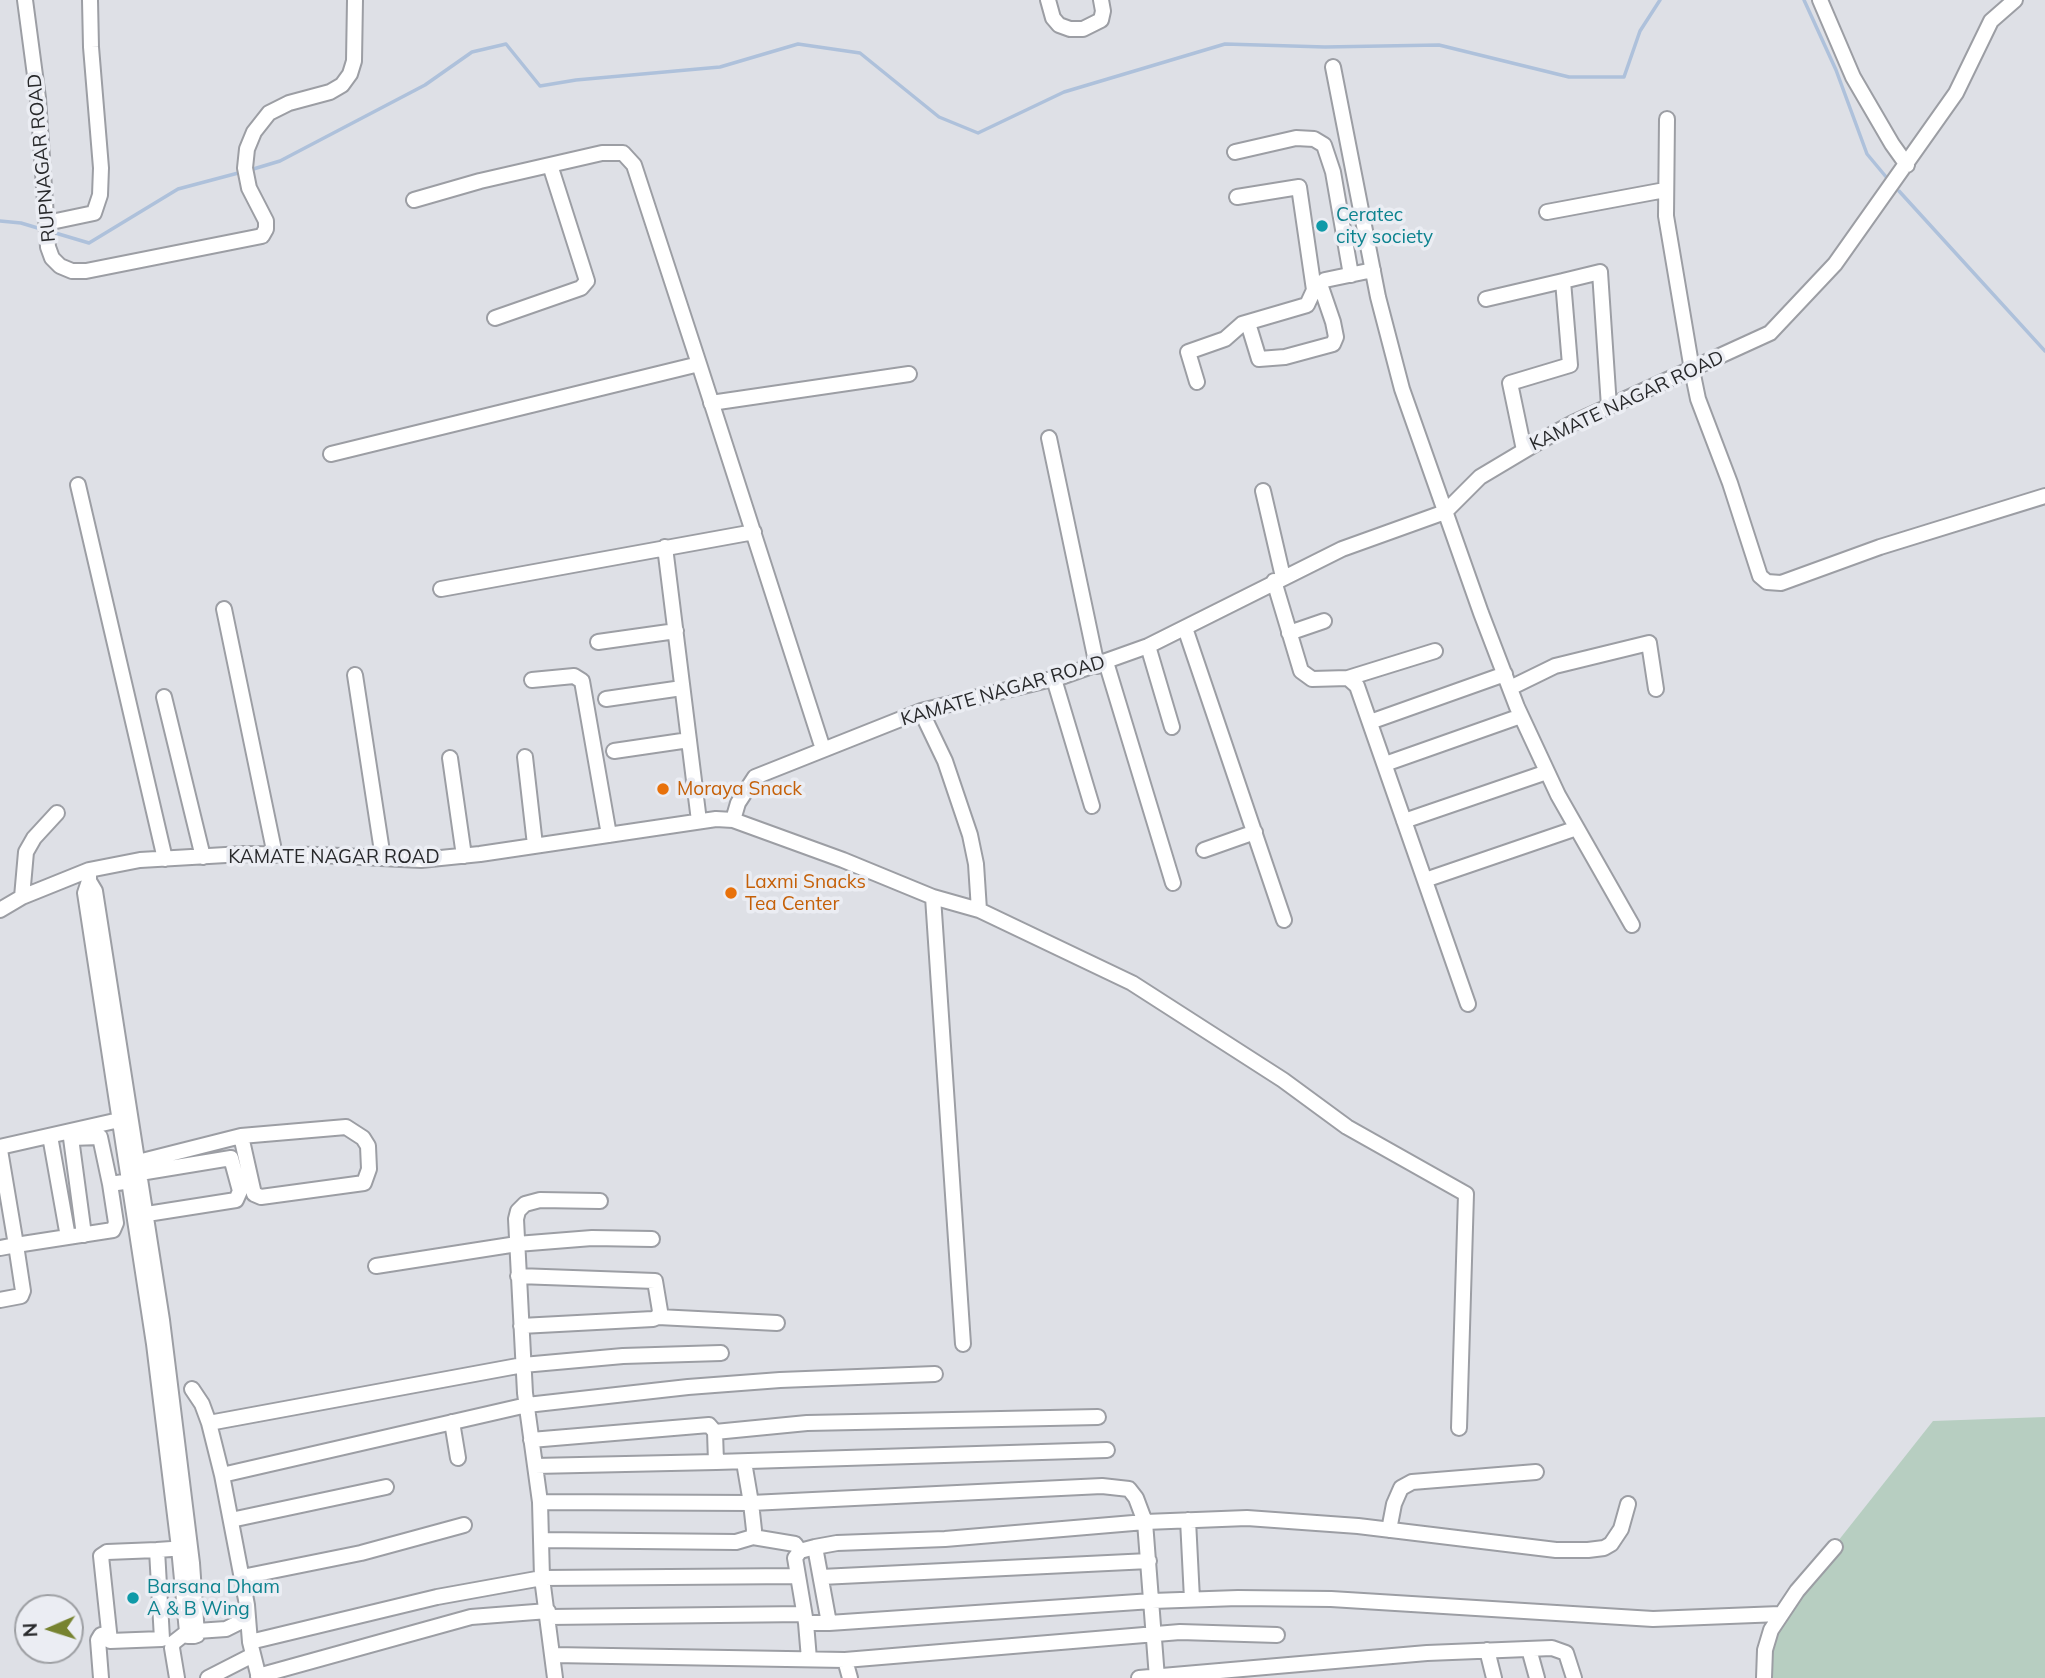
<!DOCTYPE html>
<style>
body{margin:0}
#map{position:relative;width:2045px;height:1678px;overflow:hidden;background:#dee0e6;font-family:Mulish,sans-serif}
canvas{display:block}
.north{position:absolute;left:14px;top:1594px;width:70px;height:70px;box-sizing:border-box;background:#ebedf3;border:2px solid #9d9fa3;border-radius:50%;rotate:267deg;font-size:19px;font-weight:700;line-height:28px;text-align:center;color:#28292b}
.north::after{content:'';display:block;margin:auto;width:24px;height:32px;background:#778330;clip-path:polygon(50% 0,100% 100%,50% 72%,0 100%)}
</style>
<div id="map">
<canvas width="2045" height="1678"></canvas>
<div class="north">N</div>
</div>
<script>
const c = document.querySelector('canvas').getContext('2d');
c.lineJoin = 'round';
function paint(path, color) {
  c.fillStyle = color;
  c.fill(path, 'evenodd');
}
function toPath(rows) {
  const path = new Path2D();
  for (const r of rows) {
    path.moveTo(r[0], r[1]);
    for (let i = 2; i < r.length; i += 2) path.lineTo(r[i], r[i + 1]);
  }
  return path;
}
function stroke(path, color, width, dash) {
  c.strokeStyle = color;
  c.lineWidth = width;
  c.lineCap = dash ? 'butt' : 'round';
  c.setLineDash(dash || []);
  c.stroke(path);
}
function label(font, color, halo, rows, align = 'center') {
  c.font = font + ' Mulish,sans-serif';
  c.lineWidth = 7;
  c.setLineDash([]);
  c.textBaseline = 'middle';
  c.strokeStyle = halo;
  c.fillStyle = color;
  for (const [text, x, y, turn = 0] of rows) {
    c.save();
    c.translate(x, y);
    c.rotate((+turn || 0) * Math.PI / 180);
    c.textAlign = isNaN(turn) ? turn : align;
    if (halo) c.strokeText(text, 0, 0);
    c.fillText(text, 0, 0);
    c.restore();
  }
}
paint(toPath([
 [2045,1417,2045,1678,1767,1678,1770,1627,1933,1421]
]), '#b7cec1');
stroke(toPath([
 [1804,0,1836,70,1867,154,1887,178],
 [250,170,280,161,425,85,472,52,506,44,540,86,576,80,720,67,798,44,860,53,939,117,978,133,1064,92,1225,44,1325,47,1439,45,1569,77,1624,77,1640,31,1660,0],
 [1899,191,2045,351],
 [0,221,21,223,41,229],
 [52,232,89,243,178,189,242,172]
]), '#aec1db', 3.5);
const minor = toPath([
 [25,0,38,98,48,247,52,258,60,266,72,271,86,271,262,236,266,229,266,221,249,188,245,168,247,149,254,132,269,113,289,103,330,92,342,85,350,74,354,61,355,0],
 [1048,0,1053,18,1059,25,1070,29,1083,29,1101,20,1103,11,1101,0],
 [1820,0,1853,77,1892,144,1907,165],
 [1333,67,1378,297,1402,389,1481,613,1517,707,1558,795,1632,925],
 [1667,119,1666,216,1692,370,1698,399,1730,483,1760,576,1767,582,1781,583,1880,547,2045,496],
 [1235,152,1296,138,1314,139,1324,145,1333,172,1351,275],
 [1237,197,1299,187,1314,290],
 [414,200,480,181,602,153,623,153,634,165,699,364],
 [1547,212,1665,190],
 [56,221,94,213,100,195,101,168,91,47,90,0],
 [1563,281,1600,272,1609,407],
 [1486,299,1563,281,1570,365,1510,383,1524,450],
 [495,318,581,288,587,281,550,165],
 [1248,323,1259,359,1285,357,1333,344,1336,337,1333,322,1320,284],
 [1197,382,1188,352,1225,339,1242,324,1307,305,1314,290,1325,280,1373,270],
 [711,403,909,374],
 [1049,438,1097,666],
 [331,454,699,364,823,749],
 [78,485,165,859],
 [1263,491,1283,577],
 [665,547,699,821],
 [1274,581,1301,671,1312,679,1348,678,1357,686,1468,1004],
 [441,589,754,532],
 [224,609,275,855],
 [1185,628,1284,920],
 [1289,633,1324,621],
 [598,642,676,631],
 [1148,646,1172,727],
 [1106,662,1173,883],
 [355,675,383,858],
 [1348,678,1435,651],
 [1054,679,1092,806],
 [532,680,574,676,582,681,609,835],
 [1510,688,1555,666,1649,643,1656,689],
 [164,697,203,857],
 [606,699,682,688],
 [921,711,945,761,970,835,976,864,979,910],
 [1370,722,1505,674],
 [614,751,689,740],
 [525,757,535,845],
 [450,758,464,856],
 [1385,764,1521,716],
 [733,820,843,860,933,897,979,910,1132,983,1283,1080,1347,1127,1466,1194,1459,1428],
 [1404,821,1547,772],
 [1204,850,1255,832],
 [89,870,89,881,85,893,154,1344,179,1548,187,1632,188,1636,194,1636,197,1635,192,1563,162,1320,95,891,89,881],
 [1425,880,1577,828],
 [22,897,26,852,34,838,57,813],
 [933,897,963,1344],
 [0,910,22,897,89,870,140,860,243,854,321,855,421,860,480,854,716,819,733,820,738,803,755,777,921,711,1064,676,1148,646,1342,549,1445,512,1480,477,1542,440,1573,423,1770,333,1835,264,1956,93,1991,21,2015,0],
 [50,1136,68,1237],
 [0,1147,128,1118],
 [0,1150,16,1245,113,1230,116,1223,110,1184,131,1181],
 [138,1162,241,1136,346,1127,363,1138,368,1146,369,1169,364,1183,261,1197,254,1194,241,1136],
 [140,1173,231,1158,240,1191,236,1200,147,1214],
 [84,1235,71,1138,100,1137,110,1184],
 [0,1248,16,1245,23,1291,21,1296,0,1300],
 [376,1266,517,1244,592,1238,652,1239],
 [518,1276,655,1281,660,1311,658,1317,653,1319,521,1326],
 [658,1317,777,1323],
 [192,1389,202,1404,209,1423,222,1475,247,1605,250,1642,259,1678],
 [452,1422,458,1458],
 [209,1423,523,1365,623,1356,721,1353],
 [531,1440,709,1425,715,1432],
 [716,1462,1107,1450],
 [744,1462,751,1503,1102,1486,1129,1489,1136,1498,1145,1522,1157,1678],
 [535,1466,716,1462,715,1432,807,1423,1098,1417],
 [222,1475,527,1405,688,1387,780,1380,935,1374],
 [540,1502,751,1503,754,1530,753,1537,736,1542,541,1540],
 [231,1520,386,1487],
 [1188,1520,1192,1599],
 [1389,1530,1394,1504,1401,1488,1412,1482,1536,1472],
 [753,1537,795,1544,800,1551],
 [157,1550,107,1552,101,1556,110,1641,162,1639,157,1550,186,1548],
 [242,1577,361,1553,464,1525],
 [821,1577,1149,1561],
 [549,1617,804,1614],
 [806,1623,829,1623,815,1547],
 [829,1623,1152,1601,1238,1598,1331,1599,1653,1619,1780,1614],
 [197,1631,226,1629,248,1618],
 [250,1642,437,1597,542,1578,798,1576],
 [1529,1649,1537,1678],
 [1487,1650,1494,1678],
 [553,1655,845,1660,850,1678],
 [809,1659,806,1623,795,1558,800,1551,815,1547,837,1543,945,1539,1145,1522,1247,1518,1358,1526,1556,1550,1588,1550,1604,1548,1611,1544,1621,1529,1628,1504],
 [845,1660,1180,1632,1277,1635],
 [258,1676,471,1617,548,1611],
 [101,1678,98,1640,101,1635,109,1633],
 [177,1678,172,1648,173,1643,187,1632],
 [208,1678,253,1655],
 [555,1678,542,1578,540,1502,525,1393,516,1219,518,1211,525,1204,540,1200,600,1201],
 [1139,1678,1427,1653,1552,1648,1566,1653,1574,1678],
 [1764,1678,1765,1650,1771,1630,1797,1591,1835,1547]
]);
stroke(minor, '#9c9ea4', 18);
stroke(minor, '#fff', 14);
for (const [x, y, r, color] of [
 [1322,226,7,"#0f9aa8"],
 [663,789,7,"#e8710a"],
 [731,893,7,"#e8710a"],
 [133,1598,7,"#0f9aa8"]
]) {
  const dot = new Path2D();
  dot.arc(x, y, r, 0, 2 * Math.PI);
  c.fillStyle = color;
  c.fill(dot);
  stroke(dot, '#ebedf3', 2.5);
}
label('19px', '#28292b', '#ebedf3', [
 ["RUPNAGAR ROAD",42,158,-95],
 ["KAMATE NAGAR ROAD",1627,401,-25],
 ["KAMATE NAGAR ROAD",1003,691,-16],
 ["KAMATE NAGAR ROAD",334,857]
]);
label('19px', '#0d838f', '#ebedf3', [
 ["Ceratec",1336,215],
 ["city society",1336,237],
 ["Barsana Dham",147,1587],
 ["A & B Wing",147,1609]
], 'left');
label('19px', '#c56008', '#ebedf3', [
 ["Moraya Snack",677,789],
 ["Laxmi Snacks",745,882],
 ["Tea Center",745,904]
], 'left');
</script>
